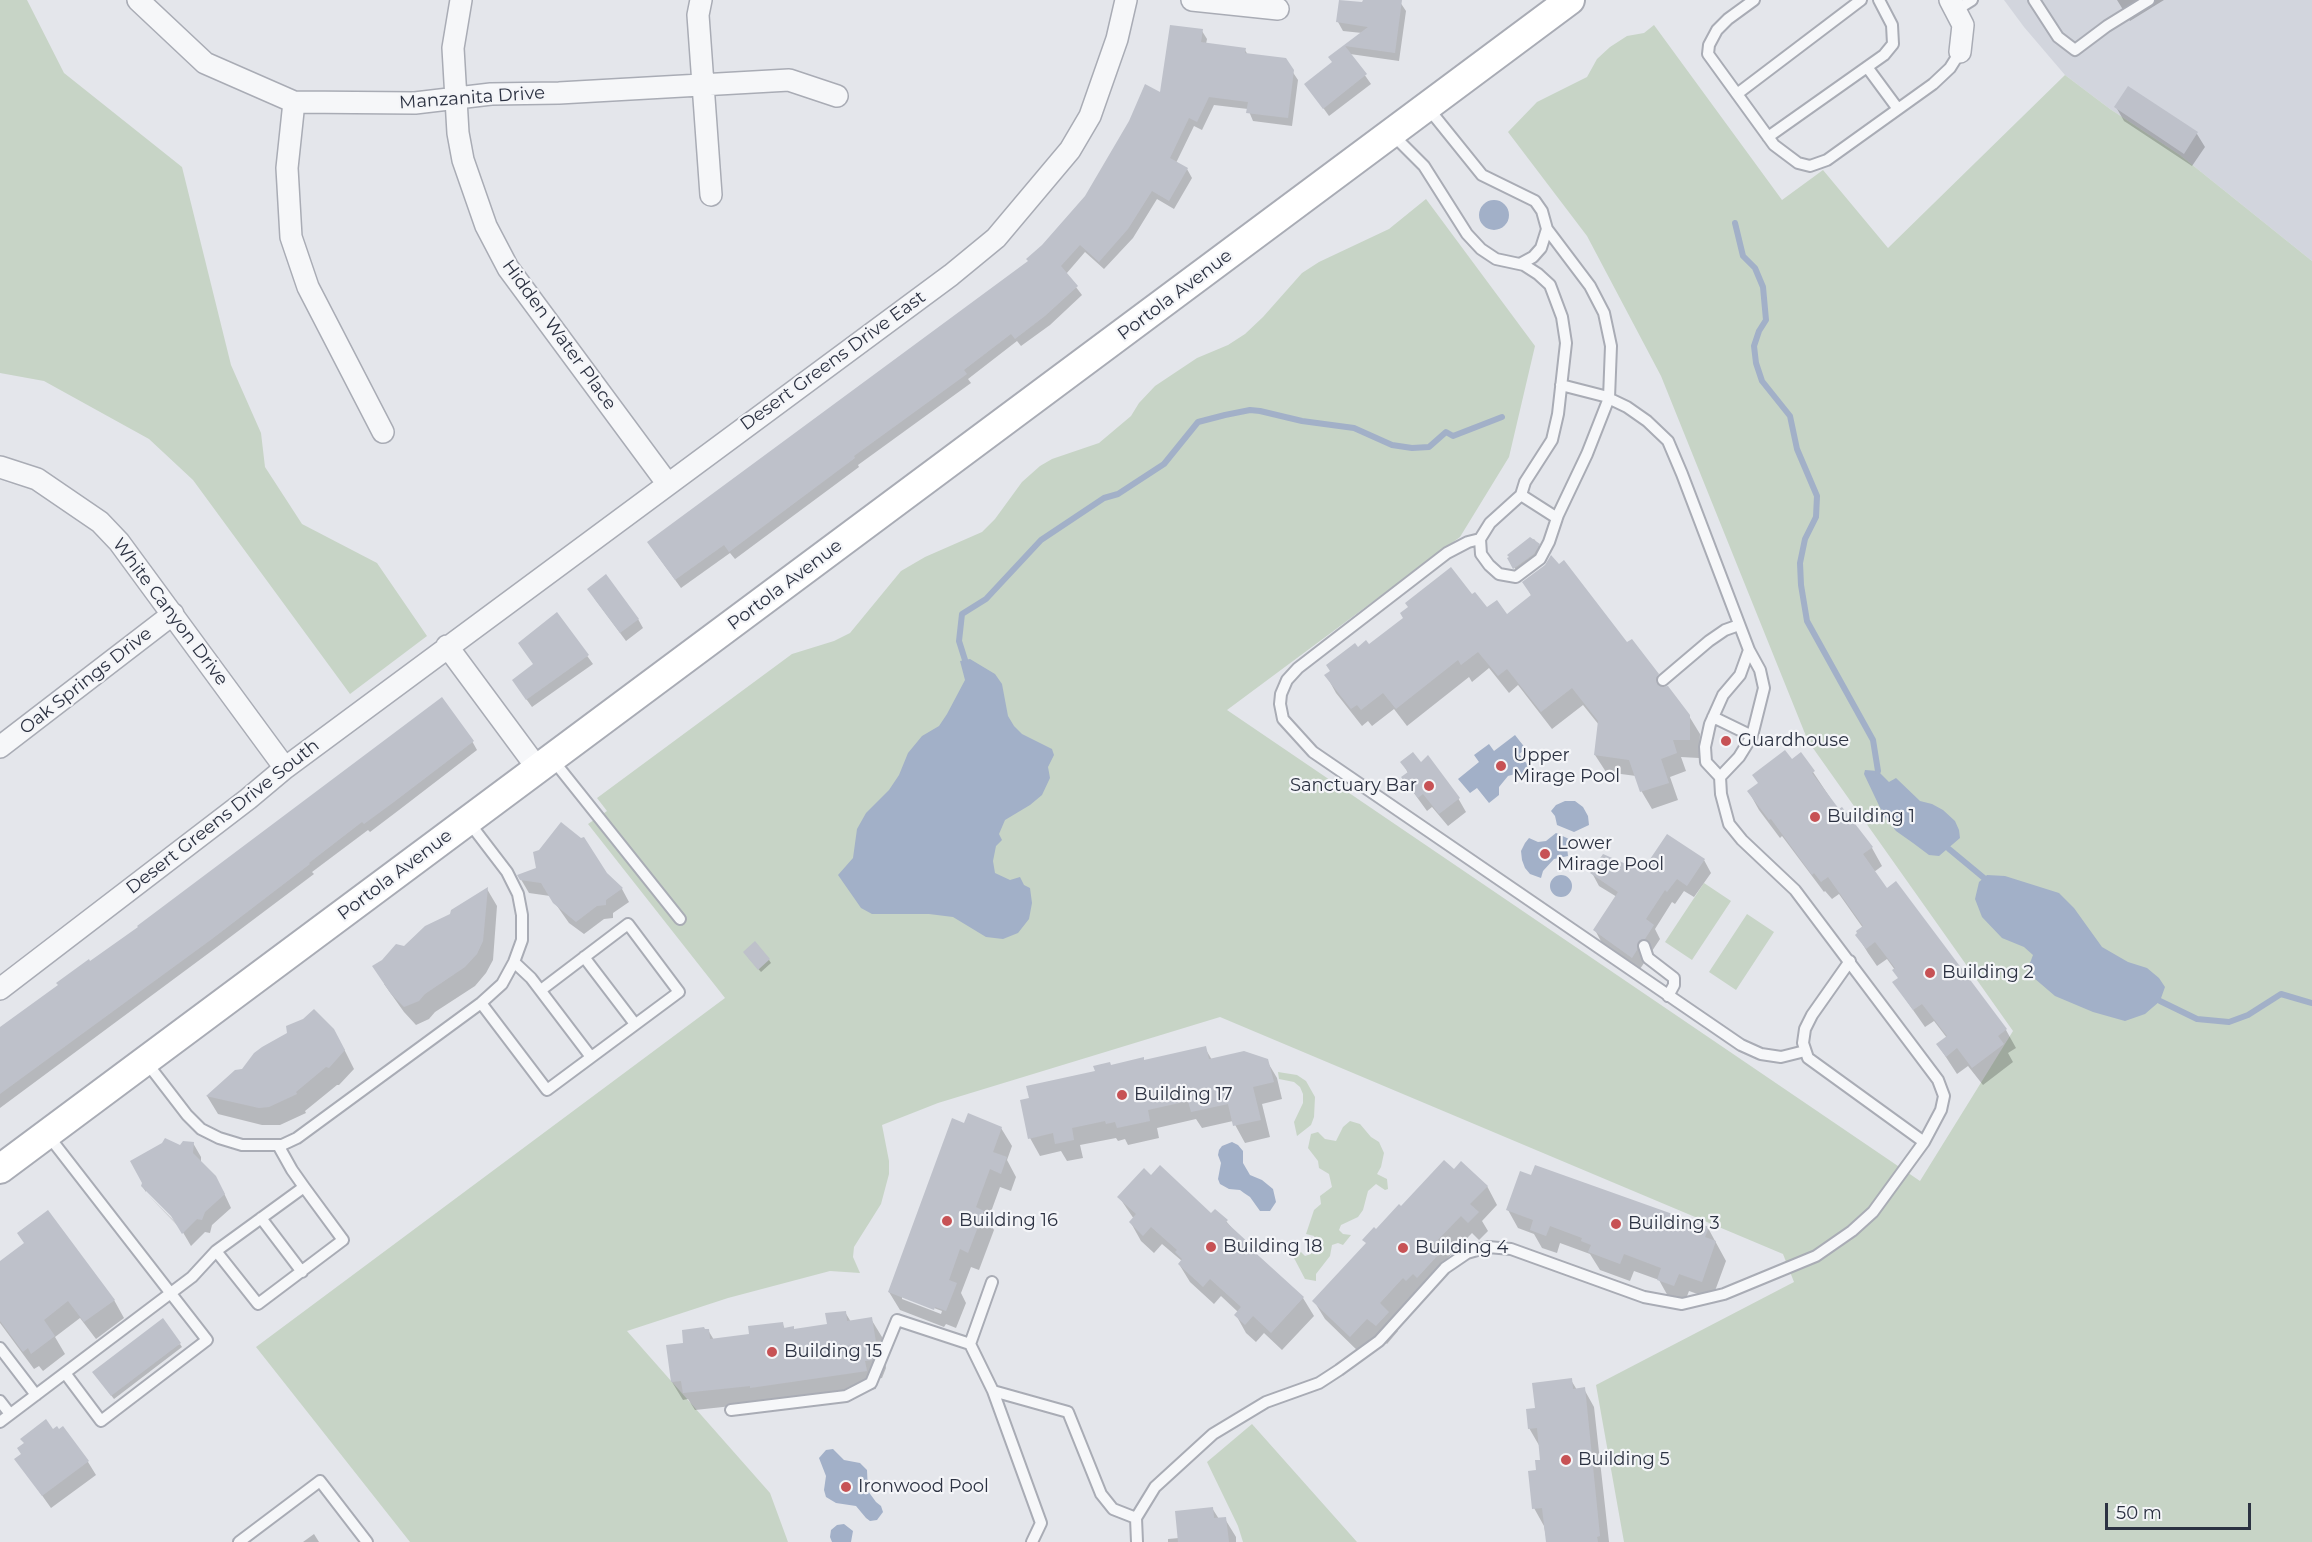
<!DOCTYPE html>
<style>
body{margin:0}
#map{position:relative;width:2312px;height:1542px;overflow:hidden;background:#e4e6eb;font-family:Montserrat,sans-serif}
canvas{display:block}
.scale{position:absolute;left:2105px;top:1503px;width:146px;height:27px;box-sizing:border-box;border:3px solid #2c3242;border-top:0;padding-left:8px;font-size:18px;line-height:21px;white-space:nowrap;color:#2c3242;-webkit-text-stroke:4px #f4f5f8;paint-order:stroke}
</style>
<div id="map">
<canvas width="2312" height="1542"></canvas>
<div class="scale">50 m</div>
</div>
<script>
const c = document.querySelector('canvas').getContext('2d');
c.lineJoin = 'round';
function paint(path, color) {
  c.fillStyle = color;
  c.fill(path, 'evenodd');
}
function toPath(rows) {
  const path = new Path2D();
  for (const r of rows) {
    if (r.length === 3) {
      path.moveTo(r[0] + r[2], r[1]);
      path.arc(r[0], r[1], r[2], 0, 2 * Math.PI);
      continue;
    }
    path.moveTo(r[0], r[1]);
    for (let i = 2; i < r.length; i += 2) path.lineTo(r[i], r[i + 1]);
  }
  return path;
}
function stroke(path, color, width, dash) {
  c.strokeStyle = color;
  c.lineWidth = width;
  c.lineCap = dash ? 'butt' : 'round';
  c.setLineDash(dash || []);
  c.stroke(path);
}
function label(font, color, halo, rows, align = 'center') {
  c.font = font + ' Montserrat,sans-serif';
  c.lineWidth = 4.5;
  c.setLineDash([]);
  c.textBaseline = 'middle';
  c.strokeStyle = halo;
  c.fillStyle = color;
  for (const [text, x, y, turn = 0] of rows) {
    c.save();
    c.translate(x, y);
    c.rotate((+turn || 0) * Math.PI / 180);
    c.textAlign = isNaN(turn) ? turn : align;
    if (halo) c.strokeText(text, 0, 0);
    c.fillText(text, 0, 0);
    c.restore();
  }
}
paint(toPath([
 [2004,0,2312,0,2312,261,2180,155,2110,109,2065,75,2024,27]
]), '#d2d5dd');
paint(toPath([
 [0,0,27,0,64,73,182,167,231,365,261,433,265,467,302,524,377,563,427,636,350,694,193,480,149,439,44,381,0,373],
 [1654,25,1782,200,1823,170,1888,248,2065,75,2110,109,2180,155,2312,261,2312,1542,1624,1542,1596,1385,1794,1282,1783,1254,1220,1017,938,1103,882,1125,889,1161,889,1174,881,1204,854,1247,853,1257,860,1273,830,1271,728,1298,627,1331,770,1493,788,1542,410,1542,256,1347,725,998,588,824,607,811,597,798,792,654,834,641,850,633,901,571,925,557,982,532,995,519,1022,482,1040,466,1052,459,1099,443,1131,416,1139,403,1155,386,1197,358,1228,345,1245,334,1263,317,1302,273,1319,262,1389,229,1426,199,1535,346,1509,457,1460,537,1227,710,1920,1181,2013,1031,1808,741,1661,376,1587,236,1508,132,1537,102,1587,77,1597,59,1610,47,1627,36,1644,33],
 [1704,883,1731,901,1692,960,1665,942],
 [1747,914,1774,932,1736,990,1709,972],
 [1278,1072,1297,1075,1306,1081,1315,1097,1314,1117,1311,1125,1297,1136,1294,1122,1303,1103,1303,1094,1300,1087,1294,1082,1279,1079],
 [1350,1121,1360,1124,1371,1137,1379,1142,1384,1153,1381,1167,1377,1174,1387,1179,1388,1189,1385,1190,1376,1184,1368,1191,1363,1210,1358,1217,1341,1225,1339,1230,1343,1234,1351,1235,1343,1245,1338,1243,1332,1245,1330,1256,1316,1274,1316,1281,1305,1279,1294,1258,1301,1252,1305,1256,1311,1254,1316,1244,1315,1239,1314,1236,1306,1234,1314,1210,1321,1204,1320,1196,1332,1187,1329,1174,1319,1168,1318,1161,1308,1148,1311,1134,1318,1132,1325,1139,1336,1141,1343,1127],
 [1252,1424,1357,1542,1243,1542,1238,1526,1207,1462]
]), '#c7d4c6');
paint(toPath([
 [1494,215,15],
 [970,659,995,674,1002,684,1008,716,1014,726,1022,734,1052,749,1054,755,1048,767,1050,778,1042,795,1030,805,1005,820,999,834,1002,840,996,846,993,861,995,873,1010,880,1020,877,1024,885,1030,888,1032,903,1029,919,1018,933,1003,939,986,937,953,917,929,914,872,914,861,908,838,875,853,858,857,829,866,813,889,790,899,775,908,753,922,736,939,726,947,714,965,680,960,661],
 [1515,735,1526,749,1519,754,1531,769,1520,777,1515,774,1508,776,1499,787,1499,795,1489,803,1477,788,1470,793,1458,779,1479,762,1474,755,1489,744,1494,751],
 [1865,770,1878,771,1889,782,1896,778,1920,801,1932,804,1943,810,1955,821,1959,830,1960,838,1939,856,1929,855,1913,843,1896,831,1884,816,1864,774],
 [1565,801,1575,801,1583,807,1588,816,1589,825,1574,832,1557,825,1555,816,1551,811,1556,805],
 [1556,833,1569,839,1567,847,1568,856,1554,859,1543,871,1541,878,1530,874,1525,868,1522,860,1521,851,1525,843,1529,838,1538,842,1546,841],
 [1987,875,2005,876,2059,893,2074,908,2102,947,2128,962,2147,968,2159,978,2165,987,2160,1001,2145,1014,2125,1021,2093,1012,2055,996,2034,978,2030,963,2033,955,2024,947,2002,938,1982,917,1975,899,1979,882],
 [1561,886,11],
 [1232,1142,1238,1145,1243,1151,1243,1163,1250,1175,1262,1180,1273,1189,1276,1202,1270,1211,1260,1211,1250,1197,1244,1193,1240,1190,1229,1189,1220,1184,1218,1179,1221,1163,1218,1155,1219,1150,1222,1146],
 [833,1449,844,1460,860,1463,867,1470,868,1491,876,1502,881,1506,883,1512,877,1520,870,1521,866,1518,856,1506,836,1503,826,1497,824,1490,826,1476,819,1458,826,1450],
 [844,1524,853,1531,851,1542,832,1542,830,1537,831,1530,837,1525]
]), '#a2b0c8');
paint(toPath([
 [1364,0,1400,2,1406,11,1399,61,1350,54,1371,84,1329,116,1306,84,1333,63,1330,58,1362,33,1343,31,1338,22,1364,4],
 [2117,0,2164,0,2130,21],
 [1202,31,1207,39,1206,44,1245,50,1248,55,1292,71,1298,80,1292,126,1253,121,1248,109,1214,105,1202,130,1194,126,1176,163,1187,169,1192,178,1174,209,1157,199,1133,238,1104,269,1085,252,1066,274,1082,295,1050,325,1021,346,1017,341,968,379,971,383,858,465,859,467,735,559,730,553,681,588,654,551,1030,262,1086,197,1162,94],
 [2116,107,2197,134,2205,147,2192,166,2124,121],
 [1534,539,1541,548,1536,558,1517,572,1509,559],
 [1524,582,1627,644,1657,675,1665,688,1689,716,1700,734,1699,758,1681,757,1686,771,1670,777,1678,800,1652,809,1642,792,1636,776,1606,772,1595,755,1599,725,1583,705,1552,729,1518,685,1509,693,1489,668,1472,682,1469,677,1407,726,1394,709,1372,726,1368,721,1362,726,1336,693,1326,675,1357,649,1369,646,1472,596,1487,609,1507,616,1532,597],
 [594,598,638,619,643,628,626,641],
 [557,614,593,664,532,707,519,689,534,665],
 [472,741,477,750,399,810,370,832,368,830,312,872,314,874,217,947,0,1108,0,1029],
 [1801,754,1839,811,1842,809,1872,848,1882,866,1874,872,1887,890,2006,1030,2016,1048,2008,1053,2013,1062,1983,1085,1968,1066,1957,1074,1938,1045,1947,1038,1934,1021,1925,1027,1894,983,1899,980,1895,970,1887,959,1877,966,1868,953,1857,935,1863,928,1839,894,1832,899,1825,891,1824,892,1782,836,1780,838,1759,810,1749,792],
 [1402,762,1458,798,1466,812,1448,826,1432,807,1427,811,1403,778,1408,773],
 [1704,860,1711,873,1694,897,1684,891,1675,904,1672,902,1655,929,1660,939,1652,951,1645,954,1644,963,1640,969,1602,943,1595,930,1617,897,1599,886,1592,873,1643,873],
 [538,869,606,874,622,889,629,902,613,913,613,918,604,919,584,934,569,923,550,896,529,893,519,876],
 [487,889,497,906,493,960,486,973,475,986,435,1012,429,1019,416,1025,404,1012,384,984,404,948],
 [747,956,769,960,771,963,761,972],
 [1205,1048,1212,1060,1267,1061,1277,1078,1282,1099,1262,1104,1270,1137,1245,1143,1233,1121,1202,1128,1196,1119,1157,1128,1159,1138,1128,1145,1125,1139,1118,1141,1116,1138,1080,1145,1083,1158,1067,1161,1061,1151,1040,1156,1030,1138,1096,1072,1111,1066,1144,1062],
 [344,1049,354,1069,339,1085,337,1085,305,1111,306,1113,280,1125,262,1125,218,1114,207,1096,235,1071],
 [965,1125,1001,1128,1012,1146,1007,1160,1016,1177,1011,1191,1000,1187,988,1220,994,1230,979,1270,971,1267,961,1293,966,1303,956,1328,946,1324,944,1327,900,1310,889,1292],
 [902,1296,942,1311,941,1314,902,1299],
 [193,1143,201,1157,201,1162,223,1191,231,1208,212,1225,210,1233,205,1232,191,1246,181,1229,148,1195,175,1222,177,1220,146,1189,146,1192,142,1186,181,1147],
 [1454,1171,1487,1186,1497,1205,1482,1221,1488,1231,1479,1240,1472,1233,1444,1262,1450,1272,1428,1295,1424,1291,1392,1320,1398,1331,1387,1344,1378,1336,1361,1354,1325,1319,1314,1301,1367,1245,1376,1231,1401,1208],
 [1151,1177,1211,1215,1226,1221,1254,1254,1303,1298,1314,1316,1282,1350,1264,1333,1256,1342,1246,1333,1236,1315,1238,1312,1221,1296,1214,1304,1190,1282,1179,1264,1182,1261,1162,1244,1154,1253,1141,1241,1131,1223,1134,1219,1119,1197],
 [1508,1210,1708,1228,1726,1261,1712,1299,1689,1291,1684,1304,1669,1298,1659,1280,1634,1271,1630,1281,1600,1270,1590,1254,1560,1243,1557,1253,1542,1248,1534,1234,1518,1228],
 [0,1263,114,1300,124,1318,96,1339,80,1318,55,1337,65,1354,43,1371,39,1366,34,1369,0,1323],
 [845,1312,851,1322,871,1319,882,1337,886,1368,882,1378,875,1379,876,1389,762,1406,760,1403,695,1410,688,1399,683,1400,672,1382,668,1346,685,1344,705,1331,708,1330,714,1340,751,1335,782,1323,785,1329,794,1330,829,1326],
 [180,1344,182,1347,114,1399,96,1376],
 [1571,1380,1577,1390,1584,1389,1594,1407,1609,1542,1547,1542,1544,1526,1534,1508,1538,1472,1542,1461,1540,1447,1529,1428,1537,1410],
 [53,1431,88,1462,96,1475,51,1508,16,1459],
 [1212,1508,1219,1519,1225,1519,1236,1537,1236,1542,1168,1542,1168,1539,1179,1538],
 [314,1534,319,1542,303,1542]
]), '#0003');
stroke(toPath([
 [1735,223,1743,256,1755,268,1763,287,1766,320,1759,331,1754,346,1756,363,1762,381,1790,416,1797,449,1817,496,1816,517,1805,539,1800,563,1801,585,1807,621,1873,740,1878,771],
 [965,660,959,641,962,614,986,599,1041,540,1104,498,1118,494,1164,464,1198,422,1225,415,1250,410,1260,411,1302,421,1354,428,1392,445,1412,448,1429,447,1446,432,1453,436,1502,417],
 [1949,849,1984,878],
 [2160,1001,2197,1019,2229,1022,2248,1015,2281,994,2312,1003]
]), '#a2b0c8', 6);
paint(toPath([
 [1339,0,1362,2,1363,0,1402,0,1395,53,1345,46,1367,74,1323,109,1304,84,1332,62,1328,57,1368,27,1336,22],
 [1170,25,1203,29,1201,42,1246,48,1245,53,1286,58,1294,70,1288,118,1246,113,1248,102,1209,97,1197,122,1189,118,1170,158,1188,168,1169,201,1152,191,1128,229,1099,262,1080,245,1061,266,1078,286,1045,316,1015,339,1011,334,964,370,967,374,854,456,855,458,729,552,724,545,675,580,647,542,1028,261,1026,259,1042,245,1085,196,1129,121,1145,84,1160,92],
 [2128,86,2198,132,2184,154,2114,107],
 [1530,537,1540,544,1534,554,1513,569,1507,558,1509,557,1507,555],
 [1551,555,1559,564,1564,560,1627,642,1632,639,1659,674,1656,678,1657,684,1661,687,1668,686,1690,715,1690,740,1673,740,1677,753,1661,759,1669,783,1640,792,1629,760,1594,755,1598,721,1572,688,1541,712,1507,669,1498,676,1478,652,1461,665,1458,660,1396,709,1383,693,1361,710,1357,705,1351,709,1324,675,1330,671,1326,665,1355,643,1358,647,1366,640,1369,644,1403,618,1400,613,1408,607,1405,603,1451,567,1472,594,1475,592,1487,607,1497,600,1507,614,1531,595,1522,582,1545,565],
 [606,574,639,619,620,633,587,589],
 [557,612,589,655,526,700,512,680,533,664,518,643],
 [442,697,474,741,394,802,364,824,362,822,309,863,310,864,212,939,0,1094,0,1027,58,985,56,983,89,959,90,961,138,927,137,926],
 [1785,750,1792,759,1801,752,1815,771,1812,773,1839,809,1842,807,1873,847,1863,854,1887,888,1896,881,2007,1029,1998,1036,2004,1044,1972,1068,1957,1048,1946,1057,1936,1044,1947,1036,1922,1004,1913,1010,1892,982,1898,978,1892,970,1895,968,1875,942,1866,949,1855,935,1857,933,1856,931,1863,926,1828,877,1821,882,1814,873,1812,875,1771,819,1769,820,1747,791,1758,783,1752,775],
 [1413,752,1421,762,1428,755,1460,798,1439,814,1423,794,1418,798,1401,777,1408,772,1400,762],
 [561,822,581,838,584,837,607,873,623,888,606,900,606,905,597,906,576,922,553,903,541,883,520,880,517,875,536,868,533,852,539,850],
 [1667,834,1705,859,1687,886,1677,879,1667,892,1665,890,1646,919,1654,925,1645,939,1638,942,1637,950,1632,958,1593,930,1618,892,1590,873,1603,854,1642,871],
 [488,887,483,941,477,954,465,967,425,994,419,1001,404,1007,391,994,372,966,382,960,396,944,404,946,425,926,450,914,451,910],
 [755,941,770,959,758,970,743,952],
 [314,1009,334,1029,345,1050,329,1068,326,1067,296,1092,297,1094,269,1107,259,1108,206,1096,235,1070,242,1069,254,1053,262,1047,287,1033,286,1026,303,1019],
 [1206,1046,1209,1059,1244,1051,1268,1059,1274,1082,1253,1087,1261,1120,1233,1126,1228,1104,1191,1112,1188,1101,1148,1110,1150,1121,1117,1128,1115,1122,1106,1124,1105,1121,1072,1128,1074,1140,1055,1144,1053,1133,1028,1139,1020,1100,1029,1098,1026,1086,1095,1071,1093,1066,1110,1062,1111,1065,1144,1057,1144,1060],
 [968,1113,1002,1127,993,1152,1007,1157,1001,1174,990,1169,976,1207,984,1211,968,1253,960,1249,949,1280,957,1283,946,1311,935,1307,934,1310,888,1292,952,1118,964,1123],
 [165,1138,180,1145,183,1141,194,1142,193,1153,216,1176,225,1194,205,1212,202,1220,197,1219,182,1234,171,1216,141,1186,142,1183,130,1161,162,1143],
 [1444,1160,1454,1169,1461,1161,1488,1186,1470,1204,1479,1212,1468,1223,1461,1216,1432,1246,1440,1253,1417,1278,1413,1274,1406,1281,1403,1278,1380,1303,1389,1312,1376,1326,1367,1319,1350,1337,1312,1301,1366,1243,1362,1240,1374,1227,1376,1229,1399,1204,1401,1206],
 [1160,1165,1211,1213,1215,1209,1228,1220,1226,1222,1251,1245,1249,1247,1304,1297,1271,1333,1253,1316,1245,1325,1234,1315,1241,1307,1210,1279,1203,1287,1178,1264,1182,1259,1175,1252,1177,1250,1151,1227,1143,1236,1129,1222,1136,1214,1117,1197,1144,1168,1151,1175],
 [1535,1165,1709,1227,1705,1237,1716,1241,1702,1282,1679,1274,1674,1286,1657,1280,1661,1268,1624,1254,1620,1264,1588,1252,1591,1245,1581,1241,1582,1238,1550,1226,1546,1236,1530,1230,1533,1220,1506,1210,1520,1171,1531,1175],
 [48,1210,115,1300,84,1322,68,1301,44,1320,55,1336,31,1354,28,1348,23,1352,0,1321,0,1261,24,1243,17,1233],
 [846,1311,847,1321,872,1317,877,1349,872,1360,865,1361,867,1371,750,1388,750,1386,683,1393,681,1381,671,1382,666,1345,683,1343,682,1330,704,1327,705,1329,709,1329,710,1339,749,1334,748,1326,783,1322,784,1328,794,1326,794,1329,827,1324,825,1313],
 [163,1318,181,1343,111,1396,92,1372],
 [1572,1378,1573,1389,1585,1387,1600,1536,1597,1537,1598,1542,1546,1542,1542,1508,1532,1509,1528,1471,1536,1470,1535,1460,1540,1460,1537,1428,1528,1429,1526,1409,1535,1408,1532,1383],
 [46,1419,53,1429,57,1426,59,1429,63,1426,89,1461,42,1496,14,1459,21,1454,17,1448,24,1443,20,1439],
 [1213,1507,1214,1518,1226,1517,1229,1542,1178,1542,1175,1511]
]), '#bec1ca');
const service = toPath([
 [1754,0,1728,19,1717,30,1709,45,1708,54,1774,145,1798,163,1810,166,1827,160,1933,84,1950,68,1960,52],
 [2034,0,2058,37,2075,50,2107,26,2149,0],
 [1956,10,1972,0],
 [1867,67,1898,109],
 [1737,94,1861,0],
 [1392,134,1424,166,1467,234,1481,249,1496,259,1524,265,1538,274,1550,285,1562,317,1566,343,1558,414,1552,440,1525,482,1521,495,1490,523,1480,539,1481,554,1489,565,1499,574,1516,577,1540,559,1549,542,1558,515,1587,454,1609,398,1611,346,1604,313,1590,286,1547,229,1542,211,1535,201,1482,175,1428,108],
 [1768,137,1884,55,1893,44,1892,25,1879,0],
 [1520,264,1533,257,1541,248,1547,229],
 [1561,385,1604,396,1627,407,1647,421,1668,441,1682,474,1749,650,1760,670,1764,688,1752,736,1739,757,1720,777],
 [1521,495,1557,518],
 [1480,539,1468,542,1447,553,1298,668,1287,680,1281,694,1280,704,1283,719,1313,752,1741,1045,1761,1054,1781,1057,1805,1051],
 [1663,680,1709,641,1725,630,1739,625],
 [1713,717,1752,736],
 [553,760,680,919],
 [1644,946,1648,958,1674,978,1674,985,1668,996],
 [584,957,635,1024],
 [1850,961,1812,1015,1805,1029,1803,1043,1808,1058,1924,1142],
 [514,962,531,978,591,1057],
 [481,1003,547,1090,679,992,628,924,541,990],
 [147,1063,187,1115,201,1129,219,1138,242,1145,282,1145,297,1138,481,1003,502,984,514,962,522,940,522,915,518,894,507,872,468,821],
 [47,1134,207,1340,101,1421,65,1373],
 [278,1145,292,1170,304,1187,343,1240,258,1304,216,1251,304,1187],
 [261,1218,302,1272],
 [970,1344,992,1282],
 [0,1348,36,1395],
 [993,1391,1041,1523,1032,1542],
 [0,1401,10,1414],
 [731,1410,846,1396,871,1383,897,1320,970,1344,993,1391,1068,1412,1101,1494,1113,1509,1136,1518],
 [0,1422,192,1277,216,1251],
 [239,1542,320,1481,367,1542],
 [1137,1542,1136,1518,1155,1487,1213,1434,1266,1402,1319,1383,1339,1370,1379,1341,1445,1268,1467,1253,1488,1247,1511,1249,1644,1297,1682,1304,1724,1294,1816,1256,1852,1231,1873,1212,1924,1142,1941,1110,1944,1096,1938,1080,1795,890,1742,840,1729,824,1721,794,1720,777,1706,762,1705,747,1710,724,1723,695,1740,675,1749,650]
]);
const minor = toPath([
 [138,0,205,63,294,102,415,103,491,94,559,93,789,80,837,96],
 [461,0,453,48,458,133,463,160,486,226,508,268,667,483],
 [701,0,698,15,711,195],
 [1192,0,1278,9],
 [1950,0,1963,25,1960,52],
 [294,102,287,168,291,237,308,287,383,432],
 [0,467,37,479,100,522,119,542,285,768],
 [447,646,538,769],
 [0,747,173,614],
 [0,989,248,799,285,768,951,275,996,238,1070,150,1090,116,1117,39,1126,0]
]);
const secondary = toPath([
 [0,1169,1570,0]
]);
stroke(service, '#a9acb5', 14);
stroke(minor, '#a9acb5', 24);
stroke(secondary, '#a9acb5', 32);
stroke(service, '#f6f7f9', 10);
stroke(minor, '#f6f7f9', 21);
stroke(secondary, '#fff', 28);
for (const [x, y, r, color] of [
 [1726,741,6,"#c75255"],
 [1501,766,6,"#c75255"],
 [1429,786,6,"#c75255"],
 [1815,817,6,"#c75255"],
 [1545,854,6,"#c75255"],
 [1930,973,6,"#c75255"],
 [1122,1095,6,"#c75255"],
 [947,1221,6,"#c75255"],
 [1616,1224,6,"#c75255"],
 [1211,1247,6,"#c75255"],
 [1403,1248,6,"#c75255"],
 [772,1352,6,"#c75255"],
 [1566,1460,6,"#c75255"],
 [846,1487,6,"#c75255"]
]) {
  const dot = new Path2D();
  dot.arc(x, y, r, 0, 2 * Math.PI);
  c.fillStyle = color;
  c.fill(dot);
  stroke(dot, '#f4f5f8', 2);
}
label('18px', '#2c3242', '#f4f5f8', [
 ["Manzanita Drive",472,98,-4],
 ["Portola Avenue",1175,295,-37],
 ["Hidden Water Place",559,335,54],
 ["Desert Greens Drive East",833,361,-36],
 ["Portola Avenue",785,585,-37],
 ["White Canyon Drive",170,612,53],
 ["Oak Springs Drive",86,681,-38],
 ["Desert Greens Drive South",223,817,-38],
 ["Portola Avenue",395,875,-37]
]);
label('18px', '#2c3242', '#f4f5f8', [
 ["Guardhouse",1738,741],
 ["Upper",1513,756],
 ["Mirage Pool",1513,777],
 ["Sanctuary Bar",1417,786,"right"],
 ["Building 1",1827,817],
 ["Lower",1557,844],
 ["Mirage Pool",1557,865],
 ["Building 2",1942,973],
 ["Building 17",1134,1095],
 ["Building 16",959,1221],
 ["Building 3",1628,1224],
 ["Building 18",1223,1247],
 ["Building 4",1415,1248],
 ["Building 15",784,1352],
 ["Building 5",1578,1460],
 ["Ironwood Pool",858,1487]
], 'left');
</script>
